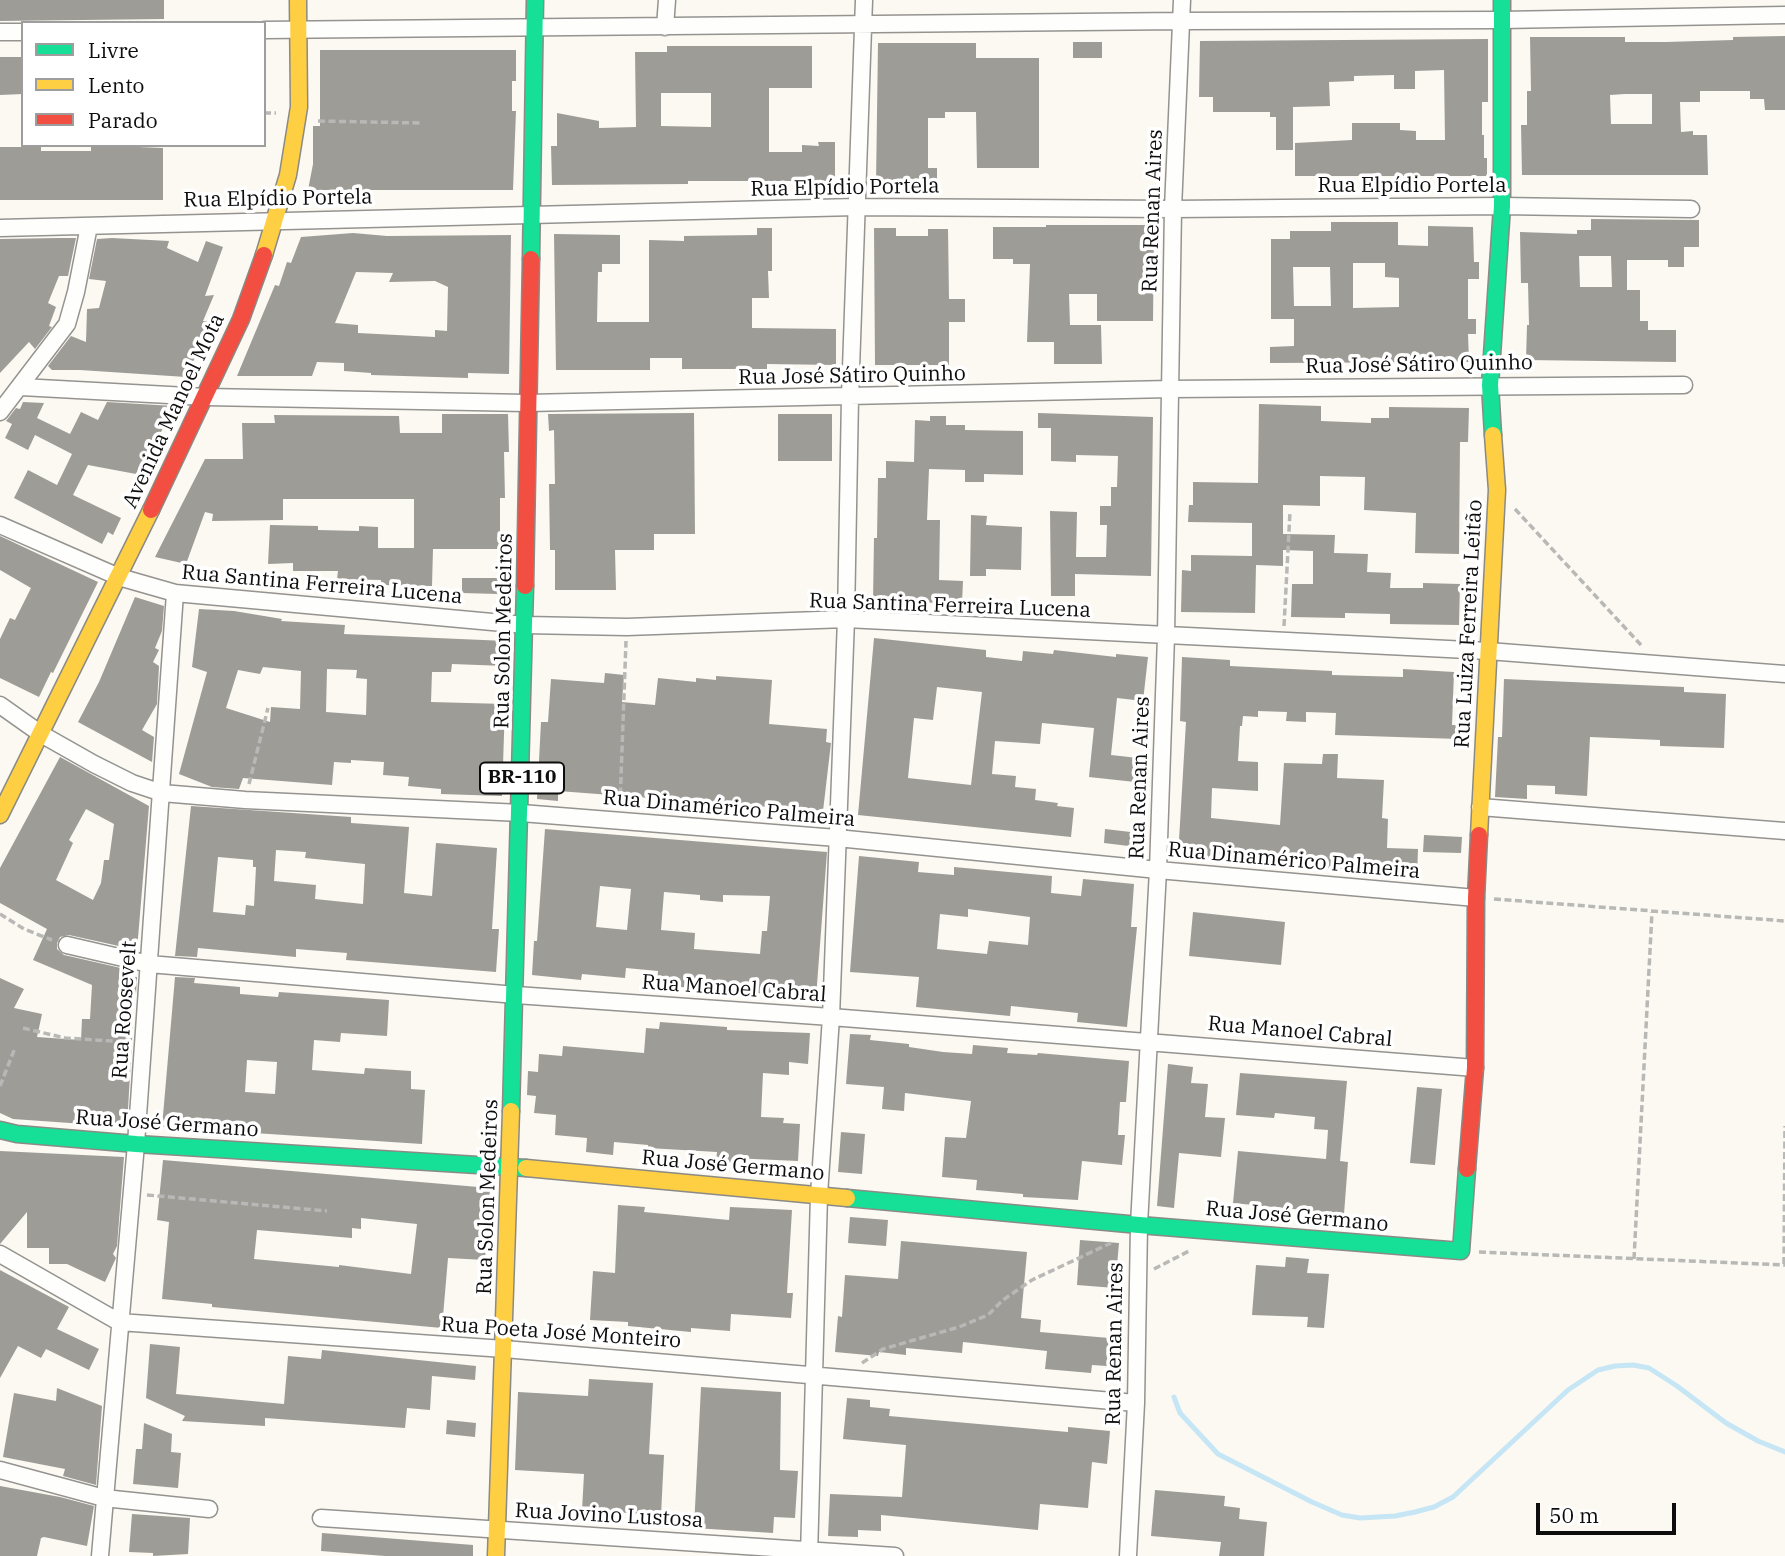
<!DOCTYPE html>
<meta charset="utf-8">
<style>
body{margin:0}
#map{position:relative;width:1785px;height:1556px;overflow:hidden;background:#fbf9f1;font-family:"IBM Plex Serif",serif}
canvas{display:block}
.legend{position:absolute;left:21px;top:21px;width:245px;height:126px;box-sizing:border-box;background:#fff;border:2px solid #9e9e9e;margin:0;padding:9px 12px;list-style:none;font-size:21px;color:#0d0d0d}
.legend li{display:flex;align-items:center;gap:14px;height:35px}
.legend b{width:35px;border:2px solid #9e9e9e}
.scale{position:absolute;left:1536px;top:1503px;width:140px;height:32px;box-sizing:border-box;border:4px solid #0d0d0d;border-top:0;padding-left:9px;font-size:21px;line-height:24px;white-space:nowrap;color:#0d0d0d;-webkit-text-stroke:5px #fff;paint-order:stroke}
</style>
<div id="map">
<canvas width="1785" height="1556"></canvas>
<ul class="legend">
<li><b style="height:9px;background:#16e098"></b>Livre</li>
<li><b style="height:9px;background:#ffcf43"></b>Lento</li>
<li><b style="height:9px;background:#f24e42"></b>Parado</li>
</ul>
<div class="scale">50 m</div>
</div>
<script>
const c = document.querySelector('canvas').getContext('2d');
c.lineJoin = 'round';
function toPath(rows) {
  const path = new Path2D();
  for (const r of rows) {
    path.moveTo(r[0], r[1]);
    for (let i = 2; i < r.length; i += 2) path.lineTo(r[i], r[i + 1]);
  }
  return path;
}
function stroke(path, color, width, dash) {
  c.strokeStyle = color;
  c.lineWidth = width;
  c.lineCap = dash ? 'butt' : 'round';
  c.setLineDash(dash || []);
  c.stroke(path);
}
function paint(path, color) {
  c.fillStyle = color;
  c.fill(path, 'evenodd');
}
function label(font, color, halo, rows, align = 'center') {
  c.font = font + ' "IBM Plex Serif",serif';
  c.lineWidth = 7;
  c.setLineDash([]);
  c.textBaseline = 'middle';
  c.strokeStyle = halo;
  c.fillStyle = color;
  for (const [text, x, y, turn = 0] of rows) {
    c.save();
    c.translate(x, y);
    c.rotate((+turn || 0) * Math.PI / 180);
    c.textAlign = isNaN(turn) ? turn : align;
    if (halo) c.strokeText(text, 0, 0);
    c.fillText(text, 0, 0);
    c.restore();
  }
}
stroke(toPath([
 [1174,1397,1180,1413,1218,1454,1312,1502,1342,1515,1360,1518,1395,1516,1415,1512,1434,1507,1453,1497,1568,1390,1598,1370,1615,1366,1633,1365,1649,1368,1677,1386,1726,1423,1758,1441,1785,1452]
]), '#c6e6f6', 5);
paint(toPath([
 [0,0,164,0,164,19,0,21],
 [1785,36,1785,110,1765,110,1764,99,1750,99,1750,91,1700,91,1700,102,1680,102,1681,132,1693,131,1693,135,1707,135,1708,175,1522,175,1521,125,1527,125,1527,91,1531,91,1530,37,1625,37,1625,42,1666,42,1733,40,1733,37],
 [1625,94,1652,94,1652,124,1611,124,1610,95],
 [1488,39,1488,102,1482,102,1482,135,1484,135,1484,158,1487,158,1487,176,1295,176,1295,143,1352,140,1352,123,1400,123,1400,130,1416,131,1416,140,1445,140,1444,70,1415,71,1415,89,1394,89,1394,75,1354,76,1354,81,1329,82,1330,106,1293,107,1293,150,1276,150,1276,117,1270,117,1270,112,1213,112,1213,97,1199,97,1200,41],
 [1073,42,1102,42,1102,58,1073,58],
 [878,43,976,43,976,58,1039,58,1039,168,977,168,976,112,945,112,945,118,928,118,928,168,937,168,937,184,876,184],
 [667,46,812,46,812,88,769,88,769,152,802,152,802,145,819,146,818,142,835,142,835,181,688,181,688,184,552,185,551,146,557,146,557,113,599,121,599,128,636,127,635,52,667,52],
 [661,93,711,93,711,127,661,126],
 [320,50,516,50,516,81,512,81,512,111,516,111,513,190,308,190,313,164,313,126,320,126],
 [0,57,23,57,23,94,0,95],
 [27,145,41,145,41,151,91,151,91,145,163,148,163,200,0,200,0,147,27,147],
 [1591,219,1699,220,1699,247,1684,247,1684,267,1668,267,1668,260,1627,260,1627,290,1640,290,1640,321,1648,321,1648,330,1676,330,1676,362,1526,360,1527,325,1529,325,1528,283,1521,283,1520,232,1577,234,1577,230,1591,230],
 [1579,256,1611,256,1612,287,1580,287],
 [1331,222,1398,222,1398,245,1428,246,1428,226,1473,227,1474,262,1479,262,1479,279,1468,279,1468,319,1476,319,1476,334,1468,334,1469,362,1270,363,1270,347,1294,346,1294,319,1271,319,1271,239,1290,239,1290,231,1331,231],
 [1353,263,1385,263,1385,277,1399,278,1399,307,1353,308],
 [1293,267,1330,267,1331,306,1294,306],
 [1046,225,1154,225,1153,321,1097,321,1097,294,1069,294,1070,325,1101,325,1102,364,1054,364,1054,342,1027,342,1030,264,1013,264,1013,259,993,259,993,227,1046,227],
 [757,228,772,228,772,271,768,271,769,298,752,298,752,328,836,329,836,365,767,364,767,369,682,369,682,358,650,358,650,370,556,370,554,234,620,235,620,264,602,264,602,272,598,272,597,322,649,322,649,240,684,241,684,236,757,235],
 [874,228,896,228,896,236,928,236,928,229,948,229,949,299,965,299,965,322,949,322,949,365,875,365],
 [353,233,387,236,511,235,509,374,468,373,468,378,371,375,371,373,344,371,344,363,317,362,312,376,237,376,275,285,279,286,287,262,291,263,301,237],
 [356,272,393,273,389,282,435,281,448,287,447,331,435,330,435,337,358,333,358,325,335,323],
 [58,238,76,238,68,276,59,276,48,303,56,307,49,326,52,327,35,349,29,342,0,373,0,239],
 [112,238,169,241,167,248,198,262,206,241,223,247,205,296,214,295,203,321,212,321,186,377,80,370,52,370,48,366,71,336,86,342,87,309,99,308,106,281,89,279,97,239],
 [23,402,44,403,37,418,70,434,81,412,98,420,107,402,174,406,153,448,149,447,136,474,88,465,73,495,121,518,113,535,108,532,102,544,14,498,28,470,57,485,72,454,35,435,28,450,5,438,12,424,6,421,16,408,20,409],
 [1259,404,1321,406,1321,421,1371,423,1371,418,1389,418,1389,407,1469,408,1468,442,1460,442,1459,554,1415,553,1416,513,1364,510,1365,477,1320,476,1320,506,1283,505,1283,534,1335,535,1334,553,1368,554,1367,572,1391,573,1390,588,1423,588,1423,583,1460,584,1459,625,1390,624,1390,614,1345,613,1345,618,1291,617,1292,584,1313,584,1313,551,1283,550,1283,566,1256,565,1255,613,1181,612,1182,570,1191,571,1191,555,1252,556,1252,523,1188,522,1189,505,1193,505,1193,482,1258,483],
 [694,413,695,534,654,534,654,550,615,550,616,590,555,590,555,550,550,550,549,484,555,484,554,430,549,431,548,414],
 [1038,413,1153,417,1151,576,1075,574,1075,596,1051,596,1050,511,1077,512,1076,557,1106,557,1107,525,1100,525,1100,506,1111,506,1111,487,1117,487,1118,456,1076,455,1076,462,1051,461,1051,428,1038,428],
 [442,414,508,414,509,452,504,452,505,498,500,498,500,549,433,549,432,586,381,585,381,580,337,579,338,571,293,571,293,563,268,564,270,525,318,526,318,530,359,531,359,526,378,527,378,548,414,548,414,499,283,499,283,520,212,521,213,514,205,512,186,564,155,557,205,459,243,459,242,423,275,423,274,415,399,416,400,433,442,433],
 [778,414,832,414,832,461,778,461],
 [930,416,946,416,946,425,965,425,965,430,1023,431,1023,475,984,474,984,482,965,482,965,470,929,469,927,520,940,520,939,580,963,581,962,603,873,602,874,538,877,538,878,478,886,478,886,461,914,462,915,420,930,421],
 [971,515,987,516,986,525,1022,527,1021,570,986,569,986,576,970,576],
 [0,536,98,582,53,673,51,672,39,697,0,678,0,639,10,618,15,620,31,588,0,570],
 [462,578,499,578,498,594,462,593],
 [135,597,164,606,162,631,155,648,159,650,153,662,159,666,157,704,142,730,154,737,152,762,78,722,99,682],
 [199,609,234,611,282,619,281,621,345,625,344,634,506,641,505,666,452,664,451,672,432,672,431,702,505,704,502,796,441,794,441,789,408,786,409,777,383,775,384,762,351,760,351,763,334,762,332,785,243,778,239,789,212,787,179,774,207,672,192,667],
 [263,667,301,671,300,709,271,707,270,722,226,708,238,670,260,674],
 [327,669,357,670,356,678,367,679,366,715,326,712],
 [874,638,986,650,986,657,1022,661,1023,651,1053,654,1054,650,1116,657,1116,654,1148,657,1143,701,1117,698,1111,755,1138,758,1135,782,1089,777,1094,728,1042,723,1040,744,995,741,992,774,1016,776,1015,787,1036,789,1035,800,1058,803,1057,806,1074,808,1071,837,858,815],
 [937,687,982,692,971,785,908,778,914,718,933,720],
 [1182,657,1230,660,1230,666,1332,671,1332,675,1403,677,1403,669,1454,672,1452,725,1460,725,1459,739,1335,735,1336,713,1306,712,1306,722,1286,721,1287,712,1258,711,1258,717,1243,716,1242,726,1240,726,1238,761,1258,762,1258,791,1212,788,1211,818,1280,825,1284,763,1322,764,1323,754,1338,754,1337,778,1384,780,1382,818,1388,819,1387,848,1418,849,1417,877,1391,876,1391,872,1275,865,1275,861,1178,857,1186,722,1180,721],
 [605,673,624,675,622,702,655,705,658,678,696,682,696,678,716,680,716,676,772,680,769,724,827,729,826,742,831,743,823,811,558,791,558,801,537,799,541,722,548,722,551,679,604,683],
 [1504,679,1684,687,1684,692,1726,694,1724,748,1660,746,1660,740,1590,737,1587,796,1555,794,1555,786,1527,785,1527,799,1495,797,1498,737,1502,737],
 [60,757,149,806,137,950,69,935,60,937,57,943,57,949,64,955,134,971,134,977,137,977,136,994,130,993,127,1022,133,1022,127,1127,13,1119,0,1113,0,978,24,989,14,1008,42,1014,37,1037,81,1040,82,1019,90,1019,92,985,33,960,47,929,0,903,0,868],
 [86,809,114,824,109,860,104,860,101,883,93,900,56,880,73,843,69,840],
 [191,806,351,817,351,823,409,827,404,893,432,896,436,843,497,848,492,929,499,929,496,972,346,960,347,953,296,949,296,957,198,948,197,957,175,956],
 [276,850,306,852,305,858,365,864,363,904,315,899,316,885,274,881],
 [218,857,253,860,253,867,256,867,254,906,246,905,245,915,213,912],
 [545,829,827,852,816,998,657,985,658,971,626,968,625,978,582,974,581,980,532,975,534,941,537,941],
 [600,886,631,889,627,930,596,927],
 [664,892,700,895,700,900,723,902,723,895,770,896,767,931,762,931,760,954,694,949,695,933,661,930],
 [1105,829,1139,833,1137,847,1104,843],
 [1424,835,1462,837,1461,853,1423,852],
 [859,856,919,862,918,872,954,875,954,867,1052,876,1051,893,1081,896,1083,879,1134,884,1131,927,1137,927,1127,1027,1077,1022,1078,1013,1011,1006,1010,1016,916,1007,919,977,850,972],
 [968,909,1030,917,1028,945,989,941,987,954,937,949,940,914,968,917],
 [1193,912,1285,922,1281,965,1189,956],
 [175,977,195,978,194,983,240,987,240,994,278,997,279,992,389,1000,387,1036,341,1033,340,1042,314,1040,312,1070,364,1074,365,1068,411,1071,411,1089,425,1090,422,1144,162,1127],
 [247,1060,277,1062,275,1094,245,1092],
 [660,1022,727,1027,727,1030,810,1033,808,1064,789,1062,789,1075,763,1073,761,1117,784,1118,783,1123,800,1124,798,1161,732,1158,732,1163,716,1162,717,1152,648,1148,648,1145,614,1142,613,1155,586,1152,587,1138,555,1135,556,1115,534,1113,536,1096,527,1095,528,1071,538,1072,539,1054,562,1056,563,1046,644,1053,646,1028,659,1029],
 [850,1034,871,1035,870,1040,909,1044,909,1047,943,1052,972,1054,973,1045,1008,1048,1007,1053,1037,1055,1038,1053,1129,1061,1126,1102,1120,1102,1118,1135,1125,1135,1122,1165,1082,1161,1078,1200,1023,1197,1023,1194,976,1190,977,1180,942,1177,945,1137,966,1138,971,1101,905,1093,904,1111,882,1109,884,1087,846,1084],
 [1168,1064,1193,1067,1191,1083,1208,1084,1205,1117,1225,1118,1221,1157,1179,1153,1174,1208,1157,1206],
 [1240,1073,1347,1081,1340,1161,1348,1162,1344,1214,1233,1203,1238,1151,1326,1159,1328,1130,1314,1129,1315,1117,1275,1113,1274,1118,1236,1115],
 [1417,1087,1442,1089,1435,1165,1410,1163],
 [841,1132,865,1134,862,1174,838,1172],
 [0,1151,124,1157,117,1246,113,1254,116,1258,105,1282,67,1264,49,1264,49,1248,27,1248,27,1212,0,1244],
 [163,1160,490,1188,485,1260,448,1258,442,1328,212,1307,212,1304,162,1299,169,1222,157,1220],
 [361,1218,417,1224,411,1274,339,1265,339,1267,254,1259,257,1230,352,1238,352,1228,361,1229],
 [618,1205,645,1207,644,1212,729,1220,730,1207,792,1210,787,1293,793,1293,791,1318,731,1314,730,1331,691,1328,691,1332,628,1326,628,1322,590,1320,593,1271,615,1273],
 [850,1217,888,1220,886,1246,848,1243],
 [1080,1240,1119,1243,1115,1288,1077,1285],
 [901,1241,1027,1252,1021,1318,1041,1320,1040,1332,1109,1338,1107,1366,1092,1365,1091,1373,1045,1369,1047,1351,963,1342,962,1353,906,1348,906,1355,879,1352,878,1356,835,1352,838,1316,842,1317,845,1275,898,1279],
 [1286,1257,1309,1259,1307,1273,1329,1274,1324,1328,1307,1327,1308,1317,1252,1315,1256,1265,1285,1267],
 [0,1270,69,1307,57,1329,99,1349,89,1370,46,1349,41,1358,18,1346,0,1378],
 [150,1344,180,1347,176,1394,284,1404,288,1356,321,1359,322,1350,476,1366,475,1380,432,1376,430,1410,407,1408,405,1428,265,1418,265,1426,182,1421,185,1416,146,1398],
 [589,1379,653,1383,649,1454,664,1455,661,1515,582,1510,584,1474,515,1470,518,1392,588,1396],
 [701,1387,781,1392,780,1470,798,1471,795,1518,774,1517,773,1533,694,1528],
 [57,1388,102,1406,96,1485,63,1476,65,1469,3,1457,14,1393,56,1401],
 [847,1398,870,1400,870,1407,890,1409,889,1416,1068,1432,1068,1427,1110,1431,1107,1464,1092,1462,1088,1508,1040,1504,1038,1530,881,1515,881,1531,858,1530,858,1537,828,1536,830,1494,902,1497,906,1445,843,1439],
 [447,1420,476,1423,475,1437,446,1434],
 [144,1423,172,1434,171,1452,181,1453,178,1488,133,1484,136,1449,142,1449],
 [0,1486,60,1497,94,1506,87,1546,44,1537,41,1538,37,1556,0,1556],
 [1155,1490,1225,1496,1224,1506,1240,1508,1239,1519,1267,1522,1264,1556,1219,1556,1221,1542,1151,1536],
 [132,1514,190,1518,188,1554,153,1556,153,1553,129,1552],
 [322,1533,473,1545,473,1556,385,1556,321,1551]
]), '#9e9c97');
const street = toPath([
 [665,27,667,0],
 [264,30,1181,21,1501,20,1785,15],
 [0,32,23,32],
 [0,228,856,207,1173,209,1502,206,1691,209],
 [21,387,206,397,527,403,1170,389,1684,385],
 [0,412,67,324,76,292,89,226],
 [0,525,119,577,175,593,525,625,627,627,846,619,1488,651,1785,674],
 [0,705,41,734,94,764,132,783,162,793,245,800,521,813,837,838,1158,870,1476,898],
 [1480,807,1785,831],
 [67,945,149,964,516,995,831,1017,1475,1068],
 [0,1254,119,1322,504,1349,1136,1403],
 [0,1470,104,1498,209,1509],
 [321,1518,895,1556],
 [100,1556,136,1144,175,593],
 [809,1556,819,1195,831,1017,846,619,850,397,864,0],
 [1128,1556,1136,1403,1139,1225,1158,870,1166,636,1173,209,1182,0]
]);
const fast = toPath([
 [531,259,535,0],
 [1493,435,1490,385,1502,206,1502,0],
 [511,1111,525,586],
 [0,1130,17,1134,136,1144,526,1168],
 [847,1198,1139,1225,1461,1251,1467,1169]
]);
const slow = toPath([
 [264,255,288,175,299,107,298,0],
 [0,815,151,510],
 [1479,835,1497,490,1493,435],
 [526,1168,847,1198],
 [496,1556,511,1111]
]);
const jam = toPath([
 [151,510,241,319,264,255],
 [525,586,531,259],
 [1467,1169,1475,1068,1476,898,1479,835]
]);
stroke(street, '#949390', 19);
stroke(fast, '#8b8a86', 19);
stroke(slow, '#8b8a86', 19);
stroke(jam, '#8b8a86', 19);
stroke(toPath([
 [264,113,276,113],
 [318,121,420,123],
 [1515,509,1641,645],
 [1284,626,1290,512],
 [249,784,268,708],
 [620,805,626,641],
 [1494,899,1785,921],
 [0,914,24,929,52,940],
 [23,1028,65,1038,127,1042],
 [0,1086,15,1048],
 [147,1195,327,1211],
 [1479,1252,1785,1265],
 [1634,1259,1652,912],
 [1784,1264,1785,1126],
 [1154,1269,1191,1250],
 [862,1363,883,1349,959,1327,988,1315,1003,1300,1032,1280,1111,1243]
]), '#b8b8b6', 3.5, [7, 3.5]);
stroke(street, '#fefefd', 16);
stroke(fast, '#16e098', 16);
stroke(slow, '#ffcf43', 16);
stroke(jam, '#f24e42', 16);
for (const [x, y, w] of [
 [522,778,84]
]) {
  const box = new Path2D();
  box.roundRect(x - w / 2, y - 15.5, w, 31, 5);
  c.fillStyle = '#fff';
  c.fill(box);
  stroke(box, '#0d0d0d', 2);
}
label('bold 19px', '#0d0d0d', null, [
 ["BR-110",522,778]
]);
label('21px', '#0d0d0d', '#fff', [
 ["Rua Elpídio Portela",1412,186],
 ["Rua Elpídio Portela",845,188,-1],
 ["Rua Elpídio Portela",278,199,-1],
 ["Rua Renan Aires",1153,211,-88],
 ["Rua José Sátiro Quinho",1419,365,-1],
 ["Rua José Sátiro Quinho",852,376,-1],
 ["Avenida Manoel Mota",174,411,-65],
 ["Rua Santina Ferreira Lucena",322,585,5],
 ["Rua Santina Ferreira Lucena",950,606,2],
 ["Rua Luiza Ferreira Leitão",1469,624,-87],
 ["Rua Solon Medeiros",504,631,-89],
 ["Rua Renan Aires",1140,778,-88],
 ["Rua Dinamérico Palmeira",729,809,5],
 ["Rua Dinamérico Palmeira",1294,861,5],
 ["Rua Manoel Cabral",734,989,4],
 ["Rua Roosevelt",125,1010,-86],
 ["Rua Manoel Cabral",1300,1032,5],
 ["Rua José Germano",167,1124,4],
 ["Rua José Germano",733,1166,5],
 ["Rua Solon Medeiros",488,1197,-88],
 ["Rua José Germano",1297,1217,5],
 ["Rua Poeta José Monteiro",561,1333,4],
 ["Rua Renan Aires",1115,1344,-89],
 ["Rua Jovino Lustosa",609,1516,3]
]);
</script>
